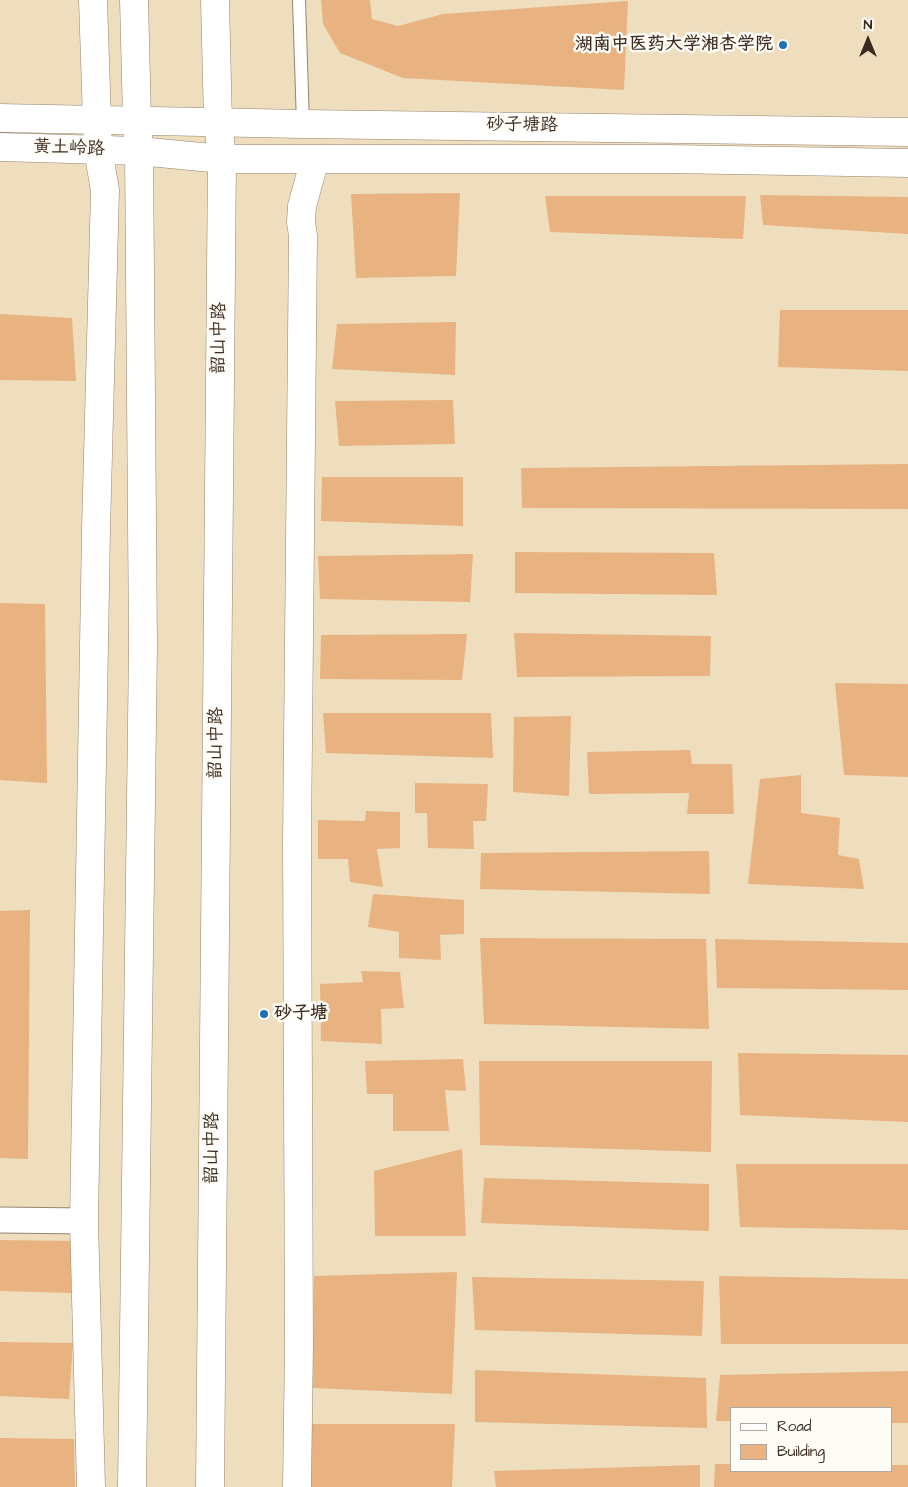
<!DOCTYPE html>
<meta charset="utf-8">
<style>
body{margin:0}
#map{position:relative;width:908px;height:1487px;overflow:hidden;background:#eedebe;font-family:"Architects Daughter",sans-serif}
canvas{display:block}
.legend{position:absolute;left:730px;top:1407px;width:162px;height:65px;box-sizing:border-box;background:#fdfcf7;border:1px solid #afa8a0;margin:0;padding:6px 9px;list-style:none;font-size:15px;color:#3b2a1e}
.legend li{display:flex;align-items:center;gap:10px;height:25px}
.legend b{width:25px;border:1px solid #afa8a0}
.north{position:absolute;left:843px;top:15px;width:50px;height:50px;-webkit-text-stroke:4px #fdfcf7;paint-order:stroke;rotate:0deg;font-size:14px;font-weight:700;line-height:20px;text-align:center;color:#3b2a1e}
.north::after{content:'';display:block;margin:auto;width:18px;height:22px;background:#3b2a1e;clip-path:polygon(50% 0,100% 100%,50% 72%,0 100%)}
</style>
<div id="map">
<canvas width="908" height="1487"></canvas>
<ul class="legend">
<li><b style="height:6px;background:#fff"></b>Road</li>
<li><b style="height:14px;background:#e8b381"></b>Building</li>
</ul>
<div class="north">N</div>
</div>
<script>
const c = document.querySelector('canvas').getContext('2d');
c.lineJoin = 'round';
function paint(path, color) {
  c.fillStyle = color;
  c.fill(path, 'evenodd');
}
function toPath(rows) {
  const path = new Path2D();
  for (const r of rows) {
    path.moveTo(r[0], r[1]);
    for (let i = 2; i < r.length; i += 2) path.lineTo(r[i], r[i + 1]);
  }
  return path;
}
function stroke(path, color, width, dash) {
  c.strokeStyle = color;
  c.lineWidth = width;
  c.lineCap = dash ? 'butt' : 'round';
  c.setLineDash(dash || []);
  c.stroke(path);
}
function label(font, color, halo, rows, align = 'center') {
  c.font = font + ' "Architects Daughter","LXGW WenKai TC",sans-serif';
  c.lineWidth = 5;
  c.setLineDash([]);
  c.textBaseline = 'middle';
  c.strokeStyle = halo;
  c.fillStyle = color;
  for (const [text, x, y, turn = 0] of rows) {
    c.save();
    c.translate(x, y);
    c.rotate((+turn || 0) * Math.PI / 180);
    c.textAlign = isNaN(turn) ? turn : align;
    if (halo) c.strokeText(text, 0, 0);
    c.fillText(text, 0, 0);
    c.restore();
  }
}
paint(toPath([
 [321,0,370,0,372,19,398,26,443,14,628,1,624,90,403,78,340,53,323,24],
 [460,193,456,276,356,278,351,194],
 [760,195,908,197,908,234,763,225],
 [545,196,746,196,743,239,550,232],
 [780,310,908,310,908,371,778,367],
 [0,314,72,318,76,381,0,380],
 [456,322,455,375,332,369,337,324],
 [453,400,455,444,339,446,335,401],
 [908,464,908,509,522,508,521,468],
 [322,477,463,477,463,526,321,521],
 [515,552,714,553,717,595,515,593],
 [473,554,470,602,320,599,318,556],
 [0,603,45,604,47,783,0,780],
 [514,633,711,636,710,676,517,677],
 [467,634,462,680,320,679,321,635],
 [835,683,908,684,908,777,844,775],
 [323,713,491,713,493,758,326,753],
 [571,716,569,796,513,792,514,717],
 [690,750,692,764,732,764,734,814,687,814,689,793,589,794,587,752],
 [801,775,801,813,840,818,838,855,859,859,864,889,748,884,760,779],
 [415,783,488,784,486,821,473,821,474,849,428,848,427,813,415,813],
 [366,811,400,812,400,848,377,849,383,887,350,882,348,859,318,859,318,820,365,821],
 [709,851,710,894,480,889,481,853],
 [373,894,464,900,464,934,440,935,441,960,399,958,399,932,368,927],
 [30,910,28,1159,0,1158,0,911],
 [480,938,706,939,709,1029,484,1024],
 [715,939,908,943,908,990,717,988],
 [361,971,400,972,404,1008,381,1009,382,1044,321,1041,320,984,363,982],
 [738,1053,908,1055,908,1122,740,1115],
 [463,1059,466,1091,445,1090,449,1131,393,1131,393,1094,367,1094,365,1061],
 [479,1061,712,1061,711,1152,480,1145],
 [462,1149,466,1236,375,1236,374,1171],
 [736,1164,908,1164,908,1230,740,1227],
 [484,1178,709,1184,709,1231,481,1223],
 [0,1240,74,1241,71,1293,0,1291],
 [457,1272,452,1394,313,1388,314,1276],
 [719,1276,908,1279,908,1344,721,1344],
 [472,1277,704,1281,702,1336,475,1330],
 [0,1342,73,1343,69,1399,0,1396],
 [475,1370,706,1378,707,1428,475,1422],
 [908,1371,908,1423,892,1423,892,1408,732,1408,732,1421,716,1421,720,1375],
 [311,1424,455,1424,452,1487,309,1487],
 [0,1438,74,1439,75,1487,0,1487],
 [715,1464,732,1464,732,1471,892,1471,892,1465,908,1465,908,1487,714,1487],
 [700,1465,700,1487,496,1487,494,1471]
]), '#e8b381');
const lane = toPath([
 [299,0,303,124]
]);
const street = toPath([
 [0,1220,84,1221]
]);
const secondary = toPath([
 [0,118,303,124,908,132],
 [0,147,139,151,222,159,668,159,908,163],
 [91,1487,84,1221,96,530,105,190,98,150,93,0],
 [297,1487,299,1345,297,841,303,236,301,222,302,206,315,159]
]);
const primary = toPath([
 [132,1487,143,646,139,151,137,120,134,0],
 [210,1487,222,159,218,122,215,0]
]);
stroke(lane, '#94846e', 14);
stroke(street, '#94846e', 27);
stroke(secondary, '#94846e', 29);
stroke(primary, '#94846e', 29);
stroke(lane, '#fff', 12);
stroke(street, '#fff', 25);
stroke(secondary, '#fff', 28);
stroke(primary, '#fff', 28);
for (const [x, y, r, color] of [
 [783,45,5,"#1f6fb2"],
 [264,1014,5,"#1f6fb2"]
]) {
  const dot = new Path2D();
  dot.arc(x, y, r, 0, 2 * Math.PI);
  c.fillStyle = color;
  c.fill(dot);
  stroke(dot, '#fdfcf7', 2);
}
label('bold 18px', '#3b2a1e', '#fdfcf7', [
 ["湖南中医药大学湘杏学院",773,45],
 ["砂子塘",274,1014,"left"]
], 'right');
label('18px', '#3b2a1e', '#fdfcf7', [
 ["砂子塘路",522,126,1],
 ["黄土岭路",69,149,2],
 ["韶山中路",220,338,-89],
 ["韶山中路",217,743,-89],
 ["韶山中路",213,1148,-89]
]);
</script>
